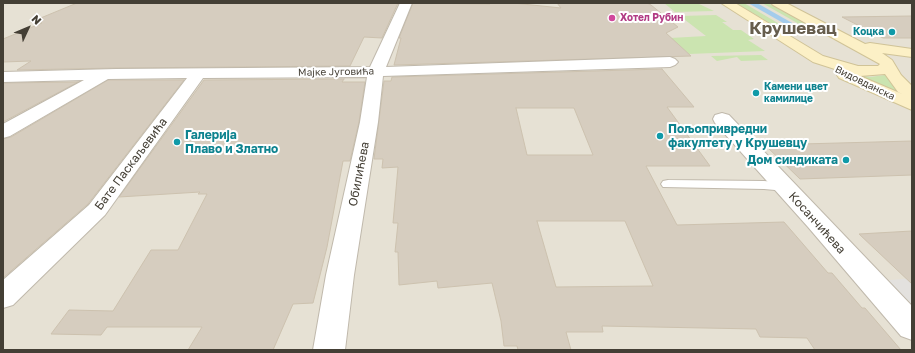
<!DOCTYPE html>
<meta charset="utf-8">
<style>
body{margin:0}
#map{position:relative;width:915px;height:353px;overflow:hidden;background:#f2efe6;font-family:"Golos Text",sans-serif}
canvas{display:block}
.frame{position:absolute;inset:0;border:4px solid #443f35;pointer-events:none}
.north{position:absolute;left:8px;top:8px;width:40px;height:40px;-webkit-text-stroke:3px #fff;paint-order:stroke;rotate:46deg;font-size:11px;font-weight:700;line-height:16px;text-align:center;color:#443f35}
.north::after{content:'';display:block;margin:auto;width:14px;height:18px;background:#443f35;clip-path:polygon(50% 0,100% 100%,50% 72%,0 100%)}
</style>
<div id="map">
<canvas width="915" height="353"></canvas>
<div class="frame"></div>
<div class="north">N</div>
</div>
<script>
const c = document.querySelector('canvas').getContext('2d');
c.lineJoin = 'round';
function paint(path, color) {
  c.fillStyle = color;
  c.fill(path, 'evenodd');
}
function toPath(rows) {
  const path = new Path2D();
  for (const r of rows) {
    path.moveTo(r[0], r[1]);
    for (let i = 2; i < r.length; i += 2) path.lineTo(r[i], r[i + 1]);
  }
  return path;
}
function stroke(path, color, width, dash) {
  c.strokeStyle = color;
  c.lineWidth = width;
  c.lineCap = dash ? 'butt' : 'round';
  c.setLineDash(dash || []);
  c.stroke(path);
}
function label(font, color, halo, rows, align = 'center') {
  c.font = font + ' "Golos Text",sans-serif';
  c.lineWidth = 4;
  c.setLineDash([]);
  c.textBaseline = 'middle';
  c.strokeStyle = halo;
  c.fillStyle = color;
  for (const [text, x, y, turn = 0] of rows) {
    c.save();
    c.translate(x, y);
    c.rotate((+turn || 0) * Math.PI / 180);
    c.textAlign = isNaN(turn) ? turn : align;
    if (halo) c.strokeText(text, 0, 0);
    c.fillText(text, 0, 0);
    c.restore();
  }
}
paint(toPath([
 [3,3,912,3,912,350,3,350]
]), '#e6e1d4');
paint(toPath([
 [664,3,697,3,714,11,675,12],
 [736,3,744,3,793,32,785,32],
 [762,3,768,3,820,32,813,32],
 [716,15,727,22,722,22,733,30,741,30,754,39,748,40,765,51,689,54,670,38,706,36,680,16],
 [761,55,768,60,741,61,737,57,717,61,711,56],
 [853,74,870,77,885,75,888,77,890,82,912,101]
]), '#cbe4b0');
paint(toPath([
 [912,278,912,328,870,282]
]), '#e3e1de');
paint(toPath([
 [748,3,757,3,801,28,792,28]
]), '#a4ccec');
const building = toPath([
 [77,3,398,3,382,38,364,37,350,66,116,68,17,70,31,61,3,62,3,39,42,23,31,22,77,3],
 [413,3,490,4,491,3,513,3,561,8,557,3,647,3,651,5,678,27,666,33,691,56,394,65,401,38,399,38,413,3],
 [912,16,912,38,883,38,842,17,912,16],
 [662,69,694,107,667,107,710,166,646,166,677,225,784,222,828,273,832,273,862,308,865,308,901,350,815,350,807,338,760,337,756,329,602,326,603,332,566,332,571,350,518,350,517,346,504,346,501,321,492,283,438,288,437,281,399,285,398,252,395,252,398,223,393,223,398,167,382,168,383,159,374,159,384,81,391,81,392,77,662,69],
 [516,108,574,108,593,155,527,155,516,108],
 [537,221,625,221,653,286,556,287,537,221],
 [344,79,342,82,365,82,359,122,350,161,343,161,327,247,313,303,293,304,273,350,188,350,202,327,107,327,101,335,51,334,69,310,113,311,151,250,178,250,207,194,198,194,200,192,119,197,204,80,344,79],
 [108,80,184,80,88,204,3,278,3,139,11,137,108,80],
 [78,82,3,122,3,83,78,82],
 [912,141,912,175,800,179,765,145,912,141],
 [912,231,912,284,859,234,912,231]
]);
paint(building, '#d6cdbf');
stroke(building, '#cdc2af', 1);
const lane = toPath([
 [668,180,764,181,786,183,791,184,793,187,791,190,786,191,764,189,663,187,661,184,663,181,668,180]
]);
const street = toPath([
 [400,3,412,3,386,67,670,57,675,59,678,62,675,65,670,67,383,76,378,122,354,275,345,350,313,350,326,275,360,122,367,77,203,78,105,215,13,305,3,308,3,280,89,205,187,78,108,79,10,136,3,138,3,124,84,80,3,82,3,72,116,69,370,67,400,3],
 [722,113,729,115,912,306,912,340,901,336,808,227,715,123,713,119,715,115,722,113]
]);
const secondary = toPath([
 [721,3,735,3,823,56,858,66,878,66,880,64,773,5,771,3,786,3,865,44,870,43,912,49,912,57,882,53,892,60,901,75,912,86,912,98,910,98,912,98,912,110,839,78,837,75,841,71,813,62,721,3],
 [885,74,898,92,902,94,860,76,885,74]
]);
stroke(lane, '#c0b9ac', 2);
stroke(street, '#c0b9ac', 2);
stroke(secondary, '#d0c397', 2);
paint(lane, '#fff');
paint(street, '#fff');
paint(secondary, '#fcf0c6');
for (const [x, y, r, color] of [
 [612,18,4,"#d1479c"],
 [892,32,4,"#0f9aa8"],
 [756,93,4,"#0f9aa8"],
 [660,136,4,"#0f9aa8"],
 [177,142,4,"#0f9aa8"],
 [846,160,4,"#0f9aa8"]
]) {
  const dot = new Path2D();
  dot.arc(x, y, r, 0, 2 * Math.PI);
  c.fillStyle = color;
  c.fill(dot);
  stroke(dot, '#fff', 1.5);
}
label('bold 10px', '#b23c85', '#fff', [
 ["Хотел Рубин",620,18]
], 'left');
label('bold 10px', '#0d838f', '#fff', [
 ["Коцка",884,32],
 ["Камени цвет",764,87,"left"],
 ["камилице",764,99,"left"]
], 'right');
label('10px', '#443f35', '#fff', [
 ["Мајке Југовића",336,72,-1],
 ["Видовданска",865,83,26]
]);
label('bold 12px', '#0d838f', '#fff', [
 ["Пољопривредни",668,129],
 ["факултету у Крушевцу",668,143],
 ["Галерија",185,135],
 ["Плаво и Златно",185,149],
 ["Дом синдиката",838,160,"right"]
], 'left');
label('12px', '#443f35', '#fff', [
 ["Бате Паскаљевића",131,164,-53],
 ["Обилићева",359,174,-79],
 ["Косанчићева",817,223,48]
]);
label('bold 17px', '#665d4d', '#fff', [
 ["Крушевац",793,29]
]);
</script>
